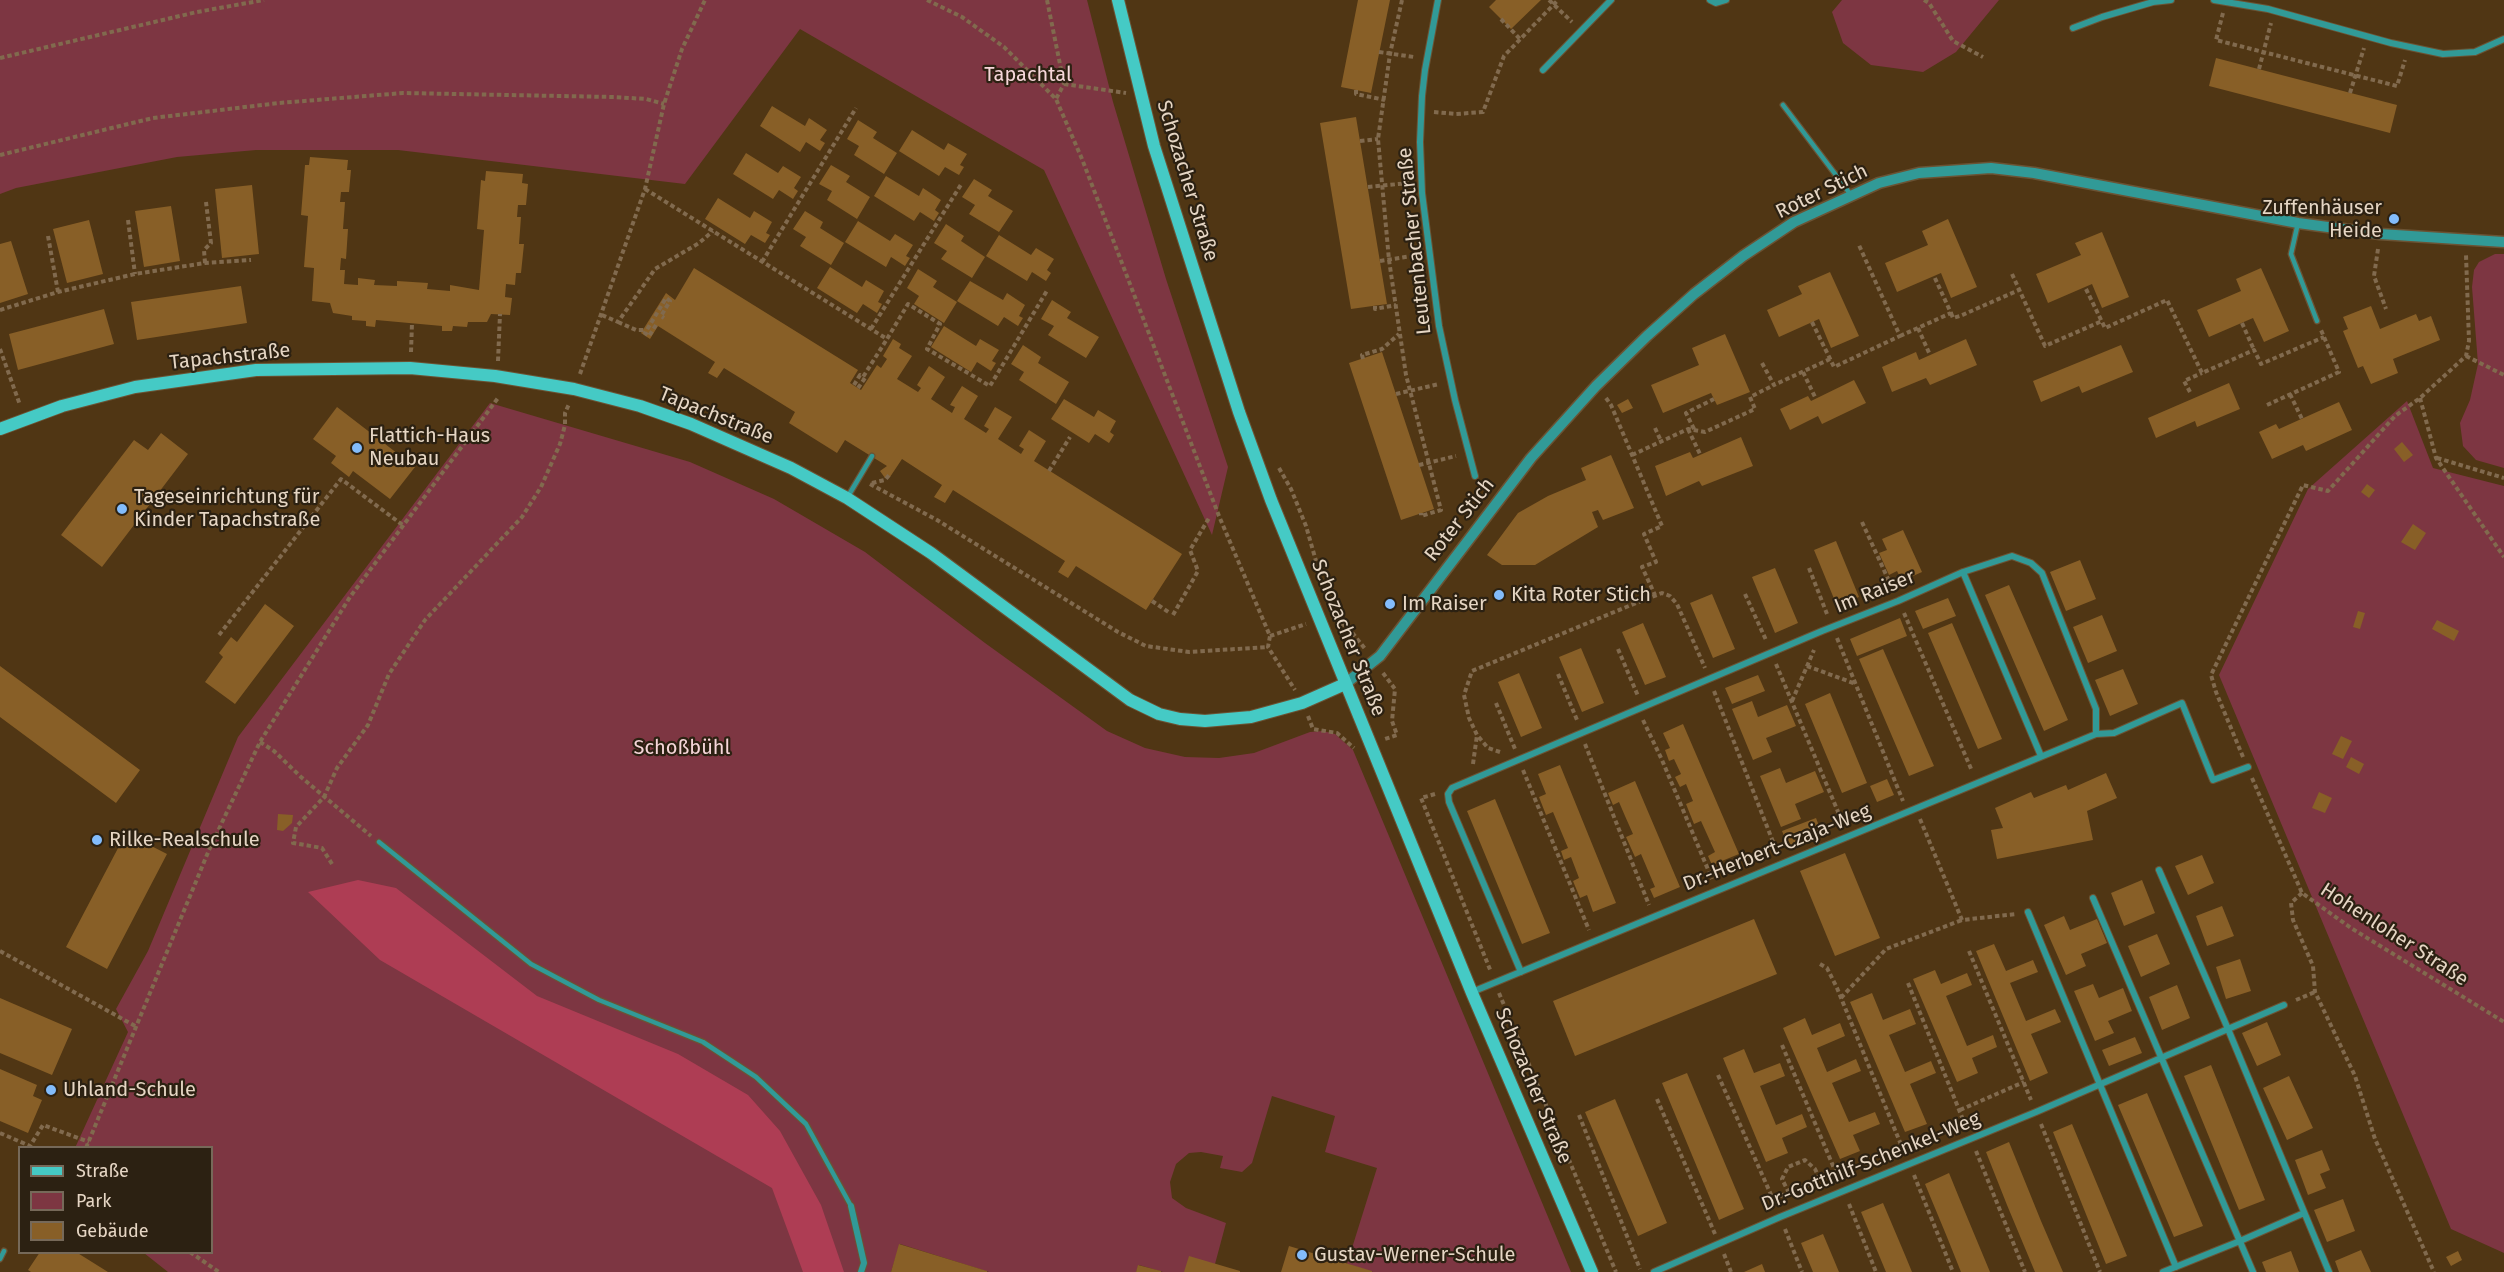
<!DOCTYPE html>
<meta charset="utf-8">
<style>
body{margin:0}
#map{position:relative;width:2504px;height:1272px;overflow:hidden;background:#503614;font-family:"Fira Sans",sans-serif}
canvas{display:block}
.legend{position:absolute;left:18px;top:1146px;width:195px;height:108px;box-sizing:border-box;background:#2c2112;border:2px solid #766959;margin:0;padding:8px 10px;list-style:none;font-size:18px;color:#e6d6c4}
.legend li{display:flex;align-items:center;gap:12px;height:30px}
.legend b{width:30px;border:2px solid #766959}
</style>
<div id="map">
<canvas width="2504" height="1272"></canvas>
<ul class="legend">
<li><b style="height:8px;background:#45cac5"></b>Straße</li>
<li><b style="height:16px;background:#7d3642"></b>Park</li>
<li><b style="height:16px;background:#885f27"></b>Gebäude</li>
</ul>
</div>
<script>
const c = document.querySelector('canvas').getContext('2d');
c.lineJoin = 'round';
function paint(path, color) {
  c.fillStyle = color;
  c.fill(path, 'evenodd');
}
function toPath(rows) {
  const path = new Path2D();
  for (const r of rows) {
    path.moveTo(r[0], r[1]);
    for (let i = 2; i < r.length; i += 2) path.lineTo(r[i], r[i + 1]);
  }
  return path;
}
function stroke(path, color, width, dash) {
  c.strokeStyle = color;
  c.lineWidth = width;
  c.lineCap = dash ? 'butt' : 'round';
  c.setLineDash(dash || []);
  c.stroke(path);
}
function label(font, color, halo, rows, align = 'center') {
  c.font = font + ' "Fira Sans",sans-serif';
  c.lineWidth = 4.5;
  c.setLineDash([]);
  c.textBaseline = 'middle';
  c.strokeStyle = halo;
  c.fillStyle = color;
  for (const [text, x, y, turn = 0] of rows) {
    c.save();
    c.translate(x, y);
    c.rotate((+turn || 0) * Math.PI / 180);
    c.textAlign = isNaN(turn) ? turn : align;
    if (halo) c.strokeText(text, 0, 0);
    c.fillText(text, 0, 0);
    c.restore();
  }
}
paint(toPath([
 [0,0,1087,0,1113,102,1166,279,1228,467,1212,535,1044,170,800,29,685,184,398,150,256,150,177,157,16,188,0,194],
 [1842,0,1999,0,1956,52,1923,72,1871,65,1843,43,1832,12],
 [2495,254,2504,254,2504,468,2476,460,2463,446,2460,423,2470,400,2478,364,2472,287,2474,270,2479,262],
 [2407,401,2433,468,2504,486,2504,1253,2451,1229,2219,675,2308,489],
 [490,403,690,462,774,499,865,552,985,643,1107,731,1145,748,1185,757,1219,758,1254,753,1310,732,1323,731,1335,734,1353,750,1571,1272,1373,1272,1347,1264,1377,1168,1325,1152,1335,1116,1272,1096,1252,1163,1242,1172,1220,1168,1223,1156,1201,1152,1189,1153,1176,1164,1170,1182,1172,1198,1186,1208,1226,1223,1215,1264,1184,1272,1163,1272,1139,1265,1136,1272,989,1272,900,1244,891,1272,168,1272,144,1253,212,1252,212,1148,75,1148,128,1032,116,1009,148,951,238,737]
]), '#7d3642');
paint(toPath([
 [358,880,396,888,537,996,678,1054,748,1095,780,1131,821,1205,844,1272,803,1272,772,1188,380,960,308,892]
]), '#ae3d54');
paint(toPath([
 [1358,0,1390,0,1371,93,1341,87],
 [1496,0,1541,0,1511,29,1489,7],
 [2216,58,2397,105,2390,133,2209,86],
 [772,106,805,126,809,118,827,130,820,140,825,143,820,151,806,142,800,152,760,126],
 [1356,117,1387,304,1351,309,1320,123],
 [858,120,877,132,873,138,897,153,884,174,854,155,859,146,847,139],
 [912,130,944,150,948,143,967,154,960,165,964,167,959,175,945,167,939,176,899,151],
 [746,153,778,173,783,166,801,177,794,188,798,191,793,199,779,190,773,199,733,174],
 [310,157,348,160,347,170,351,170,349,192,341,192,340,202,345,202,343,229,348,229,346,259,341,258,340,270,345,270,344,284,358,285,358,278,375,280,374,285,397,286,397,281,428,283,427,289,450,291,450,285,479,290,484,230,477,229,481,180,485,181,486,171,523,174,522,183,528,184,526,205,518,205,517,217,521,217,519,244,524,244,521,273,516,273,515,285,506,284,505,297,512,298,510,315,491,314,487,322,468,322,467,327,453,326,452,331,442,331,442,326,376,320,375,327,366,326,366,321,352,320,352,316,333,313,330,303,312,301,314,268,304,267,308,216,301,215,305,165,309,165],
 [831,165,850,176,846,182,870,197,857,219,827,200,832,191,819,184],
 [886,176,919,196,923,188,941,200,935,210,939,213,934,221,920,212,914,221,874,196],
 [974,179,992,190,988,196,1013,211,999,232,969,214,975,205,962,197],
 [252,185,259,254,222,258,215,189],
 [718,198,750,218,754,211,772,222,766,233,770,235,765,243,751,235,745,244,705,219],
 [171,206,180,261,144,267,135,211],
 [805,211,823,222,820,228,844,243,831,265,800,246,806,237,793,229],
 [1948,219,1977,287,1951,298,1941,273,1897,292,1885,263,1928,245,1922,231],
 [89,220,103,274,67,283,53,229],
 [858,221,890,241,895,234,913,245,906,256,910,258,905,266,891,257,886,267,845,242],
 [946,224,964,236,961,241,985,257,972,278,941,259,947,251,934,243],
 [2102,232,2129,297,2102,308,2092,284,2048,303,2036,274,2081,255,2075,243],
 [999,235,1031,255,1036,248,1054,259,1047,270,1051,273,1046,281,1032,272,1027,281,986,256],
 [11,241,28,294,0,303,0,244],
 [830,267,862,287,866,280,884,291,878,302,882,304,877,313,863,304,857,313,817,288],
 [694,268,858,370,850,383,861,390,877,365,881,368,887,359,883,356,893,339,901,344,899,348,912,356,897,379,918,392,921,388,917,385,929,366,945,377,931,399,952,413,955,407,950,405,962,386,978,396,964,419,986,433,989,429,984,426,995,407,1012,417,998,439,1021,454,1024,449,1019,446,1029,430,1046,441,1034,461,1182,554,1146,610,1076,566,1068,578,1058,572,1065,561,953,490,945,503,934,497,942,485,902,459,890,477,885,478,880,471,887,466,845,440,837,453,789,423,795,412,724,368,717,378,708,373,715,362,658,326,650,339,641,333,666,293,675,300],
 [2261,268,2289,331,2264,342,2253,318,2209,337,2197,310,2241,291,2236,279],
 [918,269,937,281,933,287,957,302,944,323,914,304,919,296,907,288],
 [1830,272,1859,336,1831,348,1819,319,1779,337,1767,310,1802,294,1798,286],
 [970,281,1003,300,1007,293,1025,305,1019,316,1023,318,1018,326,1004,317,998,326,957,301],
 [241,286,247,323,137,340,131,302],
 [1052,300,1071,312,1067,318,1099,337,1086,358,1048,335,1054,326,1041,319],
 [2371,306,2380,329,2416,314,2419,321,2431,316,2440,340,2393,359,2398,373,2371,384,2363,366,2358,368,2343,331,2348,329,2343,317],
 [104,309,114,344,18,370,9,334],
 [944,326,976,346,980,339,999,350,992,361,996,363,991,371,977,362,971,372,931,347],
 [1725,334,1750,392,1717,405,1711,393,1663,413,1651,385,1699,365,1692,348],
 [1966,339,1977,365,1930,385,1926,378,1892,392,1882,367,1916,352,1919,360],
 [1023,345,1041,357,1038,363,1069,382,1056,404,1019,380,1024,372,1011,364],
 [2121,345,2133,372,2082,393,2079,386,2041,402,2033,381],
 [1382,352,1434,509,1401,520,1349,363],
 [1854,380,1866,403,1822,424,1818,416,1790,430,1780,409,1808,396,1811,401],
 [2229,383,2240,409,2197,427,2195,421,2156,438,2148,418],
 [1064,399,1094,417,1098,410,1116,421,1110,432,1114,435,1109,443,1095,434,1089,443,1051,419],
 [1628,399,1633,408,1622,413,1617,405],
 [2339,402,2352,430,2306,451,2303,445,2272,459,2259,432,2276,424,2279,429],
 [337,407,415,467,390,499,353,471,349,477,331,463,336,456,313,439],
 [161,433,188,454,102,567,61,535,134,440,148,450],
 [1741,437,1753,466,1702,486,1699,481,1666,496,1655,466,1690,452,1693,458],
 [2402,442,2413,455,2404,462,2394,449],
 [1611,455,1634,508,1603,520,1598,510,1592,512,1598,527,1535,565,1502,565,1487,555,1518,513,1548,496,1586,480,1581,468],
 [2367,484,2375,490,2369,498,2361,492],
 [2413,524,2426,533,2415,550,2401,542],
 [1903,530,1922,572,1902,581,1897,571,1889,575,1879,553,1887,550,1882,539],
 [1836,541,1859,597,1837,606,1814,550],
 [2080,560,2096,599,2066,611,2050,572],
 [1775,568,1798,623,1775,633,1752,577],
 [2009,585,2068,720,2044,731,1985,595],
 [1712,594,1735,649,1713,658,1690,603],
 [1948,598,1956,616,1923,629,1915,611],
 [265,604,294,626,235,704,205,682,223,657,219,653,231,637,237,642],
 [2358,611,2365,613,2360,629,2353,627],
 [2102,615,2117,651,2088,663,2073,627],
 [1900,618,1907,636,1857,656,1850,639],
 [2437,620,2459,631,2454,641,2432,629],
 [1643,623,1666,677,1645,685,1622,632],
 [1952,623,2002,739,1978,749,1928,633],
 [1581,648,1604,703,1582,712,1559,657],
 [1883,649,1934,766,1909,776,1859,659],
 [0,666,140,770,116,803,0,717],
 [2123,669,2138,704,2110,716,2095,680],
 [1519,673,1542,728,1521,737,1498,682],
 [1758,675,1765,691,1732,704,1725,688],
 [1830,693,1867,783,1842,793,1805,704],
 [1752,701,1758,717,1787,705,1796,726,1766,738,1772,752,1753,760,1732,709],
 [1683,724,1739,854,1712,865,1708,856,1715,852,1701,821,1694,824,1686,804,1693,801,1686,784,1680,787,1675,777,1681,774,1674,759,1669,761,1665,750,1670,748,1663,733],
 [2341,736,2352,741,2343,759,2332,754],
 [2351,757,2364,764,2359,774,2346,767],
 [1560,765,1616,903,1593,912,1587,895,1580,898,1573,881,1579,878,1571,857,1564,860,1561,851,1568,848,1553,812,1546,815,1539,797,1546,794,1538,774],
 [1780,768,1786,783,1815,771,1824,792,1795,804,1801,819,1781,827,1760,776],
 [2106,773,2117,798,2087,811,2093,840,1997,859,1991,830,2003,828,1995,808,2031,792,2034,798,2066,785,2068,790],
 [1887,779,1894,795,1877,802,1870,786],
 [1635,781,1680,887,1654,898,1650,889,1655,887,1641,854,1635,857,1626,837,1633,834,1625,816,1619,802,1613,805,1608,793],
 [2319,792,2332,798,2325,813,2312,808],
 [1495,799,1550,933,1522,944,1467,811],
 [278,814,293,815,292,823,283,831,277,830],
 [1816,818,1822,834,1789,848,1782,831],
 [126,833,167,854,107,969,66,947],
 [1845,853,1880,938,1835,956,1800,871],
 [2202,855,2214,883,2188,895,2175,866],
 [2142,880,2155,913,2124,926,2111,893],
 [2222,906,2234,936,2207,946,2196,916],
 [2064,916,2070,930,2097,919,2107,943,2081,954,2086,966,2066,975,2044,925],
 [1754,919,1777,974,1575,1056,1553,1001],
 [2157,934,2170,964,2141,977,2128,946],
 [1994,944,2006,971,2033,960,2038,972,2010,983,2026,1021,2055,1009,2061,1022,2031,1034,2048,1073,2030,1081,1976,951],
 [2240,959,2251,991,2226,999,2216,967],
 [1935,970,1941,984,1967,973,1972,985,1946,996,1967,1046,1993,1035,1997,1047,1972,1058,1978,1073,1957,1082,1913,979],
 [2093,984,2099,998,2123,988,2132,1011,2108,1021,2114,1033,2095,1041,2074,991],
 [2177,985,2190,1018,2162,1030,2149,997],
 [1872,993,1883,1020,1910,1009,1916,1024,1889,1035,1905,1072,1931,1061,1936,1073,1910,1084,1927,1124,1905,1132,1850,1002],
 [0,998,72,1029,52,1075,0,1053],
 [1805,1018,1812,1035,1840,1023,1845,1036,1817,1048,1827,1072,1856,1059,1861,1071,1832,1083,1849,1122,1875,1112,1880,1124,1853,1135,1860,1151,1840,1159,1783,1028],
 [2267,1022,2281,1055,2257,1066,2242,1033],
 [2135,1037,2142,1053,2109,1066,2102,1050],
 [1744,1049,1754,1073,1780,1063,1785,1076,1760,1086,1776,1125,1802,1114,1807,1127,1782,1138,1788,1153,1766,1162,1723,1058],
 [2211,1065,2265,1200,2239,1210,2184,1076],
 [0,1069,37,1085,33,1096,42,1100,28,1133,0,1121],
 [1687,1073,1744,1209,1719,1220,1662,1083],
 [2289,1076,2313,1128,2287,1140,2263,1088],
 [2147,1093,2203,1226,2174,1237,2118,1105],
 [1615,1099,1667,1223,1638,1236,1585,1112],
 [2072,1124,2127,1256,2106,1264,2053,1132],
 [2009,1142,2041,1221,2063,1272,2035,1272,2007,1205,1986,1152],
 [2322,1150,2330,1170,2320,1174,2326,1188,2308,1195,2295,1160],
 [1949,1173,1960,1200,1990,1272,1961,1272,1947,1237,1925,1184],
 [2343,1199,2355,1231,2327,1242,2314,1210],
 [1883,1203,1905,1255,1912,1272,1886,1272,1861,1212],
 [1823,1234,1834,1260,1839,1272,1813,1272,1801,1243],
 [899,1244,987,1271,987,1272,891,1272],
 [1289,1246,1372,1271,1372,1272,1281,1272],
 [2361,1250,2371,1272,2339,1272,2335,1261],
 [2291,1251,2299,1272,2266,1272,2262,1262],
 [2458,1251,2462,1260,2451,1266,2446,1257],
 [40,1252,76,1252,108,1272,31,1272,28,1270],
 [1189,1256,1240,1271,1240,1272,1184,1272],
 [1762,1264,1765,1272,1744,1272],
 [1138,1265,1161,1271,1161,1272,1136,1272]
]), '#885f27');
const service = toPath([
 [1783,105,1851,195],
 [2298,223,2291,254,2317,321],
 [847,498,872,456],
 [379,842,531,964,599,1000,703,1042,756,1077,806,1124,851,1206],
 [0,1259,4,1251]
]);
const minor = toPath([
 [1438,0,1425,70,1422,96,1420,142,1422,193,1439,326,1455,400,1475,476],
 [1710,0,1716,3,1726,0],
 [2214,0,2268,9,2391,43,2443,54,2475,52,2504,39],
 [2073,28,2102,17,2153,2,2171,0],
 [1543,70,1611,0],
 [1963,572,2041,756],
 [2159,870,2228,1029,2284,1005],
 [2093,898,2253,1272],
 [2028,912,2176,1267],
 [1521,972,1449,802,1448,794,1452,788,1822,631,1898,601,1963,572,2012,556,2031,563,2042,573,2096,709,2096,734],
 [1472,992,2096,734,2114,733,2182,703,2213,780,2248,767],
 [851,1206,864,1263,861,1272],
 [1654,1272,1780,1217,2036,1112,2228,1029,2329,1272],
 [2163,1272,2240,1241,2304,1213]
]);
const tertiary = toPath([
 [1345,684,1380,656,1531,458,1596,386,1647,336,1694,294,1743,256,1794,222,1879,183,1919,173,1991,168,2034,173,2298,223,2380,234,2504,242]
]);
const secondary = toPath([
 [1118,0,1154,146,1239,412,1271,500,1472,993,1592,1272],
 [0,429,62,406,135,387,256,370,410,368,495,376,574,389,640,406,691,424,791,468,847,498,931,553,1130,700,1159,714,1180,719,1205,721,1251,717,1302,703,1345,684]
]);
stroke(service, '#6b5334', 7);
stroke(minor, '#6b5334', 8);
stroke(tertiary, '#6b5334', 13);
stroke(secondary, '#6b5334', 14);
stroke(toPath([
 [927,0,962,17,1004,47,1056,99,1082,159,1219,516,1270,636,1268,647,1295,690],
 [1047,0,1064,84,1056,99],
 [1402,0,1390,54,1378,139,1389,260,1406,375,1441,510,1421,516,1421,513],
 [1549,0,1572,22],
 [1924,0,1929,3,1953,41,1983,57],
 [2223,13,2216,40,2397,86,2405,60],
 [1501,19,1520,39],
 [1379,52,1414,57],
 [0,58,197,12,264,0],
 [2259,69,2271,23],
 [1064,84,1126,93],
 [1356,90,1356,94,1385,100],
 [2350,93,2364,48],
 [1434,112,1456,114,1483,112,1504,56,1558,0],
 [1360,141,1378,139],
 [0,155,153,118,279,103,403,93,614,97,646,99,664,104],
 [1368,187,1409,183],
 [645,189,887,339,908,304,940,324,927,349,990,386,1048,289],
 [128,220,135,274],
 [48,236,58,292],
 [2378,249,2374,276,2386,309],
 [1380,261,1418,255],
 [762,262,856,108],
 [205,263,204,250,211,243,206,202],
 [2012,274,2045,346,2102,321],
 [2086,289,2105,328,2167,300,2202,373,2254,350,2261,364,2324,337],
 [1375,306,1375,309,1396,305],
 [0,310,58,292,135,274,205,263,251,260],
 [1951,313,1953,318,1960,316,2019,290],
 [602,315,618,322,655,269,699,243,713,231],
 [618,322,636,330,645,330],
 [1812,322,1834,367,1900,336,1858,243],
 [2242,323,2254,350],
 [656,325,649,336,645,333,666,298,670,301,661,316,664,318],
 [1918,328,1930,355],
 [871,329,962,183],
 [1900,336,1951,313,1934,276],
 [0,349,20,405],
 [411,352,412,323],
 [2466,356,2504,375],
 [1363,359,1362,355,1382,349,1399,334],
 [498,361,500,314],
 [1762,363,1774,385,1830,359],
 [1803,372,1816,399],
 [580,374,645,189,664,104,682,49,705,0],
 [854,385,860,375,863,377],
 [858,388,865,378,863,377,887,339],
 [2190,392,2184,381,2202,373],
 [1396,394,1439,384],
 [2290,394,2302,419],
 [1606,398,1611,405,1662,526,1644,534,1656,562,1642,567,1655,595],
 [2420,398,2436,458,2504,557],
 [2267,405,2339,372,2321,330],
 [1655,428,1661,441],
 [1688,429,1700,454],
 [1694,429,1686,413,1714,399],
 [1632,455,1688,429,1705,432,1755,409,1750,397,1774,385],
 [2437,458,2504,478],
 [1419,465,1456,456],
 [1279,468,1291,489,1306,526,1316,561],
 [1049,471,1070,437],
 [872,483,885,480,890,474],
 [870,484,937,520,1118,632,1146,646,1189,652,1268,647],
 [1862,522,1893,590],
 [1809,568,1827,614],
 [1745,594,1766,640],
 [1152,601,1170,613],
 [1904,613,1972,771],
 [1173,615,1198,571,1190,550,1209,518],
 [1341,623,1350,630,1366,650],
 [219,635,341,479,404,526],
 [1270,636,1306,624],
 [1837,638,1903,801],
 [1618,649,1638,696],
 [1776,664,1844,826],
 [1807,666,1856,684],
 [1383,673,1395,689,1392,721,1397,735,1385,739],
 [1558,674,1577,720],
 [1714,691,1777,852],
 [1792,701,1814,650],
 [1496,703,1515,749],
 [1308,716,1313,729,1337,733,1354,748],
 [1643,720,1662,760,1712,879],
 [260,742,274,751,301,777,371,836],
 [1585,744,1649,905],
 [1500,752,1488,748,1477,735,1469,718,1464,695,1472,671,1636,603,1662,593,1670,596,1677,604,1705,668],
 [2243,757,2216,692,2211,675,2303,485,2328,491,2395,416,2420,398,2466,356,2469,341,2466,255],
 [1473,764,1477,735],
 [1523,770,1589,930],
 [2252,778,2302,893,2351,928,2504,1022],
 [1435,794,1421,798,1491,972],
 [1920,819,1962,920,2016,914],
 [332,864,322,848,293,843,296,827,324,797,337,768,368,725,389,674,425,620,522,517,541,487,560,444,565,425,565,413,569,404],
 [2302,893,2291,903,2293,920,2313,966,2315,992,2355,1076,2375,1139,2434,1272],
 [0,951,137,1027],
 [1969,951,2031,1100],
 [1820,964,1827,968,1837,988,1904,1152],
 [1908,983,1966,1127],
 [1499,993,1616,1272],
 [1841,998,1886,949,1962,920],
 [2296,1000,2315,992],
 [1782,1045,1839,1180],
 [1718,1075,1776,1206],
 [1657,1099,1715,1234],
 [1960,1110,2024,1082],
 [1579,1115,1640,1269],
 [2041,1124,2100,1272],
 [0,1133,30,1146,43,1125,89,1142],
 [86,1148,209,850,260,742,350,597,498,398],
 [1976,1151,2025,1272],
 [1914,1175,1953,1272],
 [1789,1193,1782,1179,1788,1167,1805,1160,1815,1169,1820,1180],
 [1773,1199,1836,1173],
 [1849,1204,1876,1272],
 [1785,1229,1802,1272],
 [190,1252,219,1272],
 [1724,1254,1731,1272]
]), '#816a4e', 4, [4.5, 3]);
stroke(service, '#319a97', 4.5);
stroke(minor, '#319a97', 6);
stroke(tertiary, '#319a97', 10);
stroke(secondary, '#45cac5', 12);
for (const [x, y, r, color] of [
 [2394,219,6,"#83bcfb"],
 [357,448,6,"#83bcfb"],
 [122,509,6,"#83bcfb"],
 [1499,595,6,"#83bcfb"],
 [1390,604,6,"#83bcfb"],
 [97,840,6,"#83bcfb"],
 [51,1090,6,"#83bcfb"],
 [1302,1255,6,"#83bcfb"]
]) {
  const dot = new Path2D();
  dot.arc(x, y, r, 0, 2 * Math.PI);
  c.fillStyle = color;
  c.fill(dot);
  stroke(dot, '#2c2112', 2);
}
label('20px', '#f6d6d9', '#2c2112', [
 ["Tapachtal",1028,75],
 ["Schoßbühl",682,748]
]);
label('20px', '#e6d6c4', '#2c2112', [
 ["Schozacher Straße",1187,181,73],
 ["Roter Stich",1822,192,-26],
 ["Leutenbacher Straße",1415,241,-96],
 ["Tapachstraße",230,357,-6],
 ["Tapachstraße",716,416,22],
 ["Roter Stich",1460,520,-52],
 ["Im Raiser",1875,592,-22],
 ["Schozacher Straße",1348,638,68],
 ["Dr.-Herbert-Czaja-Weg",1777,848,-22],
 ["Hohenloher Straße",2394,935,33],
 ["Schozacher Straße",1533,1086,67],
 ["Dr.-Gotthilf-Schenkel-Weg",1871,1162,-22]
]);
label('20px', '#e6d6c4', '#2c2112', [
 ["Zuffenhäuser",2382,208,"right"],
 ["Heide",2382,231,"right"],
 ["Flattich-Haus",369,436],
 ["Neubau",369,459],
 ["Tageseinrichtung für",134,497],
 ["Kinder Tapachstraße",134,520],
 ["Kita Roter Stich",1511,595],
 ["Im Raiser",1402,604],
 ["Rilke-Realschule",109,840],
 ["Uhland-Schule",63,1090],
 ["Gustav-Werner-Schule",1314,1255]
], 'left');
</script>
